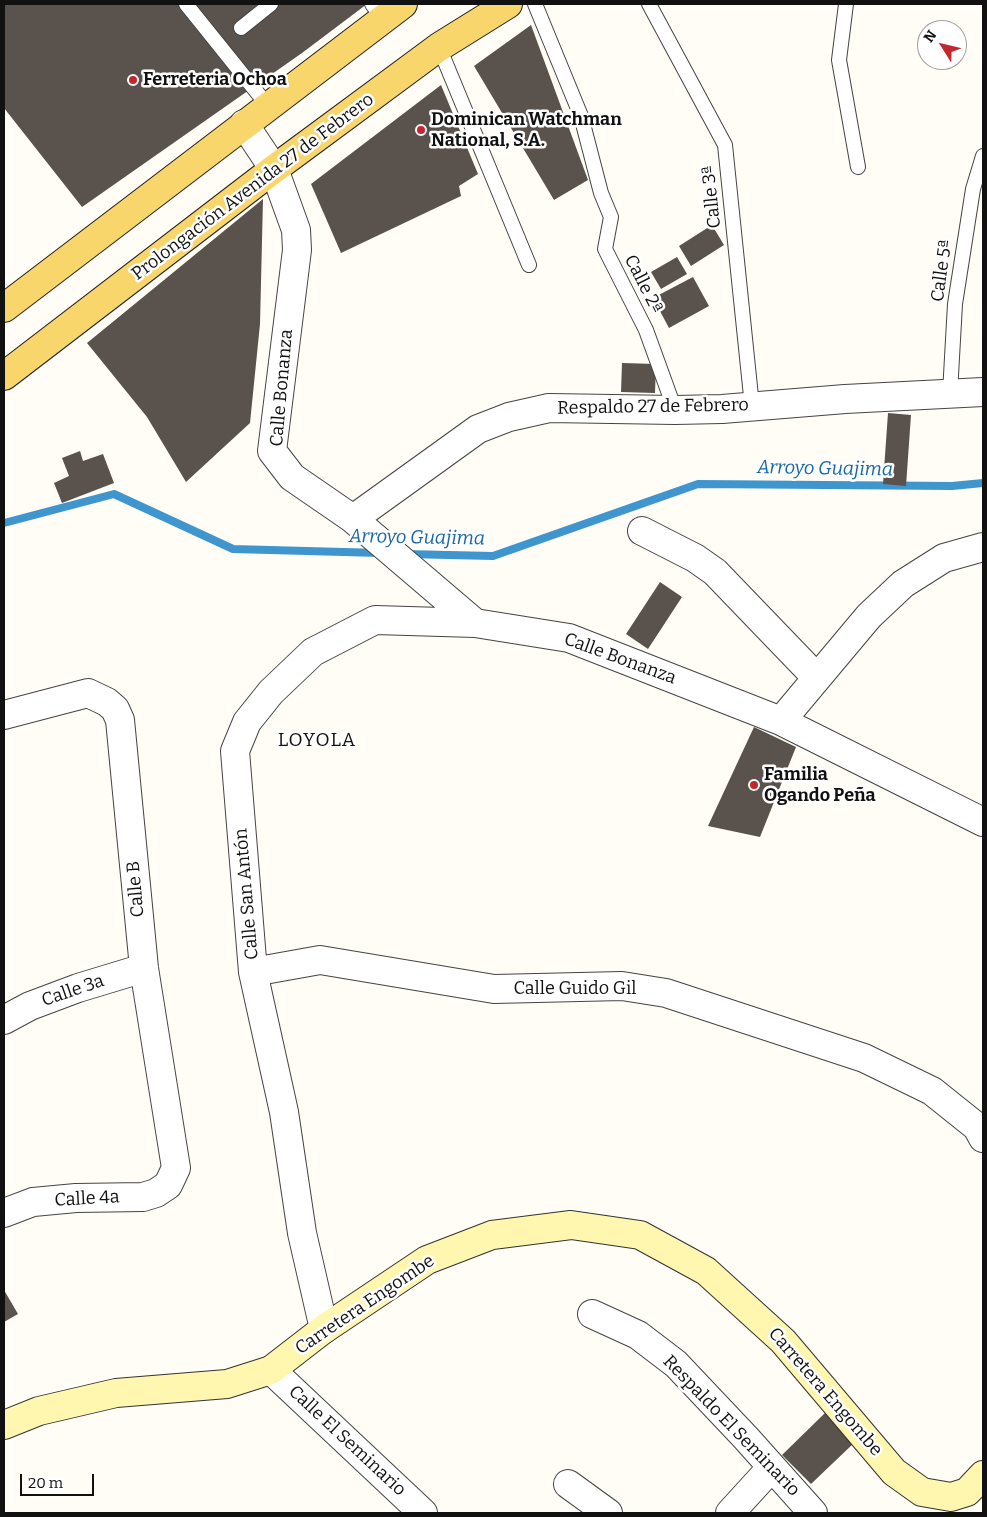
<!DOCTYPE html>
<meta charset="utf-8">
<style>
body{margin:0}
#map{position:relative;width:987px;height:1517px;overflow:hidden;background:#fffdf5;font-family:Bitter,serif}
canvas{display:block}
.frame{position:absolute;inset:0;border:5px solid #111;pointer-events:none}
.north{position:absolute;left:917px;top:20px;width:50px;height:50px;box-sizing:border-box;background:#fff;border:1px solid #a0a0a0;border-radius:50%;rotate:306deg;font-size:14px;font-weight:700;line-height:20px;text-align:center;color:#111}
.north::after{content:'';display:block;margin:auto;width:18px;height:22px;background:#c4262e;clip-path:polygon(50% 0,100% 100%,50% 72%,0 100%)}
.scale{position:absolute;left:20px;top:1474px;width:74px;height:22px;box-sizing:border-box;border:2px solid #111;border-top:0;padding-left:6px;font-size:15px;line-height:18px;white-space:nowrap;color:#111;-webkit-text-stroke:4px #fff;paint-order:stroke}
</style>
<div id="map">
<canvas width="987" height="1517"></canvas>
<div class="frame"></div>
<div class="north">N</div>
<div class="scale">20 m</div>
</div>
<script>
const c = document.querySelector('canvas').getContext('2d');
c.lineJoin = 'round';
function toPath(rows) {
  const path = new Path2D();
  for (const r of rows) {
    path.moveTo(r[0], r[1]);
    for (let i = 2; i < r.length; i += 2) path.lineTo(r[i], r[i + 1]);
  }
  return path;
}
function stroke(path, color, width, dash) {
  c.strokeStyle = color;
  c.lineWidth = width;
  c.lineCap = dash ? 'butt' : 'round';
  c.setLineDash(dash || []);
  c.stroke(path);
}
function paint(path, color) {
  c.fillStyle = color;
  c.fill(path, 'evenodd');
}
function label(font, color, halo, rows, align = 'center') {
  c.font = font + ' Bitter,serif';
  c.lineWidth = 5;
  c.setLineDash([]);
  c.textBaseline = 'middle';
  c.strokeStyle = halo;
  c.fillStyle = color;
  for (const [text, x, y, turn = 0] of rows) {
    c.save();
    c.translate(x, y);
    c.rotate((+turn || 0) * Math.PI / 180);
    c.textAlign = isNaN(turn) ? turn : align;
    if (halo) c.strokeText(text, 0, 0);
    c.fillText(text, 0, 0);
    c.restore();
  }
}
stroke(toPath([
 [4,523,114,494,233,549,381,553],
 [405,554,493,556,698,484,952,486,983,483]
]), '#3f96cf', 8);
paint(toPath([
 [4,4,367,4,302,53,82,207,4,108],
 [531,25,588,180,554,200,474,66],
 [441,85,478,174,459,186,461,196,341,253,311,184],
 [263,199,260,324,250,423,186,482,147,417,87,343],
 [712,225,724,245,691,266,679,246],
 [677,257,687,274,661,289,651,272],
 [693,277,709,306,669,328,653,298],
 [622,363,656,364,655,393,621,392],
 [888,413,911,415,906,486,883,484],
 [80,451,83,461,103,454,114,483,62,503,54,483,69,476,62,458],
 [660,582,682,597,648,649,626,634],
 [754,727,796,747,760,837,708,826],
 [4,1290,18,1314,4,1322],
 [826,1412,855,1442,811,1484,782,1455]
]), '#5a524d');
const lane = toPath([
 [186,4,268,106],
 [372,4,383,19],
 [535,4,581,116,601,193,611,217,605,249,646,330,675,410],
 [649,4,725,145,752,406],
 [846,4,839,60,858,167],
 [241,28,271,4],
 [439,47,529,265],
 [950,393,955,304,973,189,983,156]
]);
const street = toPath([
 [244,124,274,169,296,230,297,250,272,451,292,477,353,519,475,623],
 [353,519,478,429,509,417,549,408,675,410,722,409,845,399,983,392],
 [642,531,695,558,715,572,817,678],
 [4,715,88,693,107,702,115,709,120,720,144,968,176,1168,168,1185,156,1193,143,1197,76,1198,33,1202,4,1213],
 [781,721,869,616,903,584,944,558,983,547],
 [253,972,320,960,494,989,622,986,666,993,864,1058,932,1091,977,1127,983,1138],
 [4,1020,30,1006,78,988,144,968],
 [592,1314,638,1335,676,1364,746,1438,813,1513],
 [324,1329,302,1233,284,1112,253,972,235,751,247,722,271,692,313,652,375,620,475,623,569,638,781,721,983,822],
 [271,1370,423,1513],
 [568,1484,608,1513],
 [730,1513,772,1467]
]);
const secondary = toPath([
 [4,1425,39,1411,116,1393,227,1384,271,1370,324,1329,427,1260,492,1235,571,1225,640,1235,706,1271,783,1341,894,1472,922,1492,951,1497,967,1492,983,1475]
]);
const primary = toPath([
 [4,308,403,4],
 [4,376,274,169,439,47,508,4]
]);
stroke(lane, '#444', 16);
stroke(street, '#444', 30);
stroke(secondary, '#333', 30);
stroke(primary, '#222', 30);
stroke(lane, '#fff', 14);
stroke(street, '#fff', 28);
stroke(secondary, '#fff6b0', 28);
stroke(primary, '#f9d66b', 28);
for (const [x, y, r, color] of [
 [133,80,5,"#c4262e"],
 [421,130,5,"#c4262e"],
 [754,785,5,"#c4262e"]
]) {
  const dot = new Path2D();
  dot.arc(x, y, r, 0, 2 * Math.PI);
  c.fillStyle = color;
  c.fill(dot);
  stroke(dot, '#fff', 2);
}
label('bold 18px', '#111', '#fff', [
 ["Ferreteria Ochoa",143,80],
 ["Dominican Watchman",431,120],
 ["National, S.A.",431,141],
 ["Familia",764,775],
 ["Ogando Peña",764,796]
], 'left');
label('18px', '#111', '#fff', [
 ["Prolongación Avenida 27 de Febrero",253,187,-37],
 ["Calle 3ª",712,197,-96],
 ["Calle 5ª",942,271,-82],
 ["Calle 2ª",643,284,63],
 ["Calle Bonanza",282,388,-85],
 ["Respaldo 27 de Febrero",653,407,-1],
 ["Calle Bonanza",620,659,20],
 ["Calle B",136,889,-95],
 ["Calle San Antón",247,894,-95],
 ["Calle Guido Gil",575,989],
 ["Calle 3a",73,991,-19],
 ["Calle 4a",87,1199,-3],
 ["Carretera Engombe",365,1305,-34],
 ["Carretera Engombe",825,1392,49],
 ["Respaldo El Seminario",731,1426,46],
 ["Calle El Seminario",347,1441,43]
]);
label('italic 19px', '#1768a6', '#fff', [
 ["Arroyo Guajima",825,469,1],
 ["Arroyo Guajima",417,538,1]
]);
c.letterSpacing = '1px';
label('19px', '#111', '#fff', [
 ["LOYOLA",317,741]
]);
c.letterSpacing = '0px';
</script>
